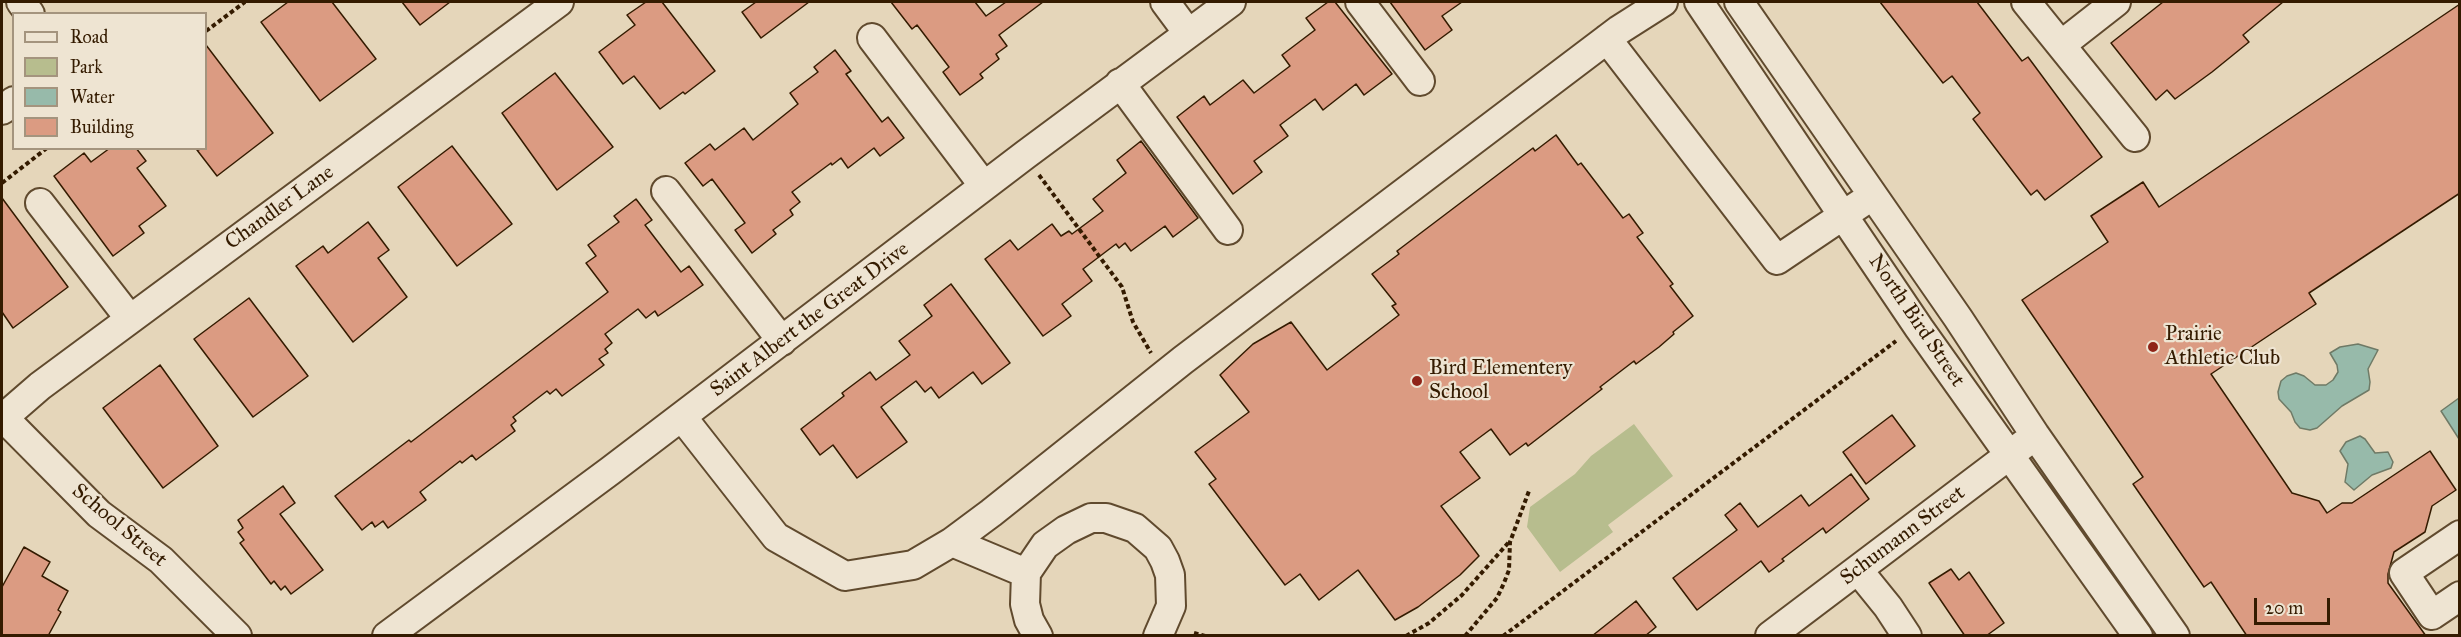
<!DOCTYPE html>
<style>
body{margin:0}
#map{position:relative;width:2461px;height:637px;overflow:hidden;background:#e5d6ba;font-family:"IM FELL Great Primer",serif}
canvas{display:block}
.frame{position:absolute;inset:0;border:3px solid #341b00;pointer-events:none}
.legend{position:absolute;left:12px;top:12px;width:195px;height:138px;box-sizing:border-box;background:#eee4d2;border:2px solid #a4947e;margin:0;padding:8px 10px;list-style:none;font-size:18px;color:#341b00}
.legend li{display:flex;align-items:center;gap:12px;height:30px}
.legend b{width:30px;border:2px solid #a4947e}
.scale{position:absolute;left:2254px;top:598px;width:76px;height:27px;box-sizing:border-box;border:3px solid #341b00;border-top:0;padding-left:8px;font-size:18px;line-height:21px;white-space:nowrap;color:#341b00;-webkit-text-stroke:4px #eee4d2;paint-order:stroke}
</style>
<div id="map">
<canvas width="2461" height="637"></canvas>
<div class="frame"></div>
<ul class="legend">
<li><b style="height:8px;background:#eee4d2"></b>Road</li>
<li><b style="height:16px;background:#b7bd8e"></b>Park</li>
<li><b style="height:16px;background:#97baaa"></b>Water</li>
<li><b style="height:16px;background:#db9b82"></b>Building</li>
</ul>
<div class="scale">20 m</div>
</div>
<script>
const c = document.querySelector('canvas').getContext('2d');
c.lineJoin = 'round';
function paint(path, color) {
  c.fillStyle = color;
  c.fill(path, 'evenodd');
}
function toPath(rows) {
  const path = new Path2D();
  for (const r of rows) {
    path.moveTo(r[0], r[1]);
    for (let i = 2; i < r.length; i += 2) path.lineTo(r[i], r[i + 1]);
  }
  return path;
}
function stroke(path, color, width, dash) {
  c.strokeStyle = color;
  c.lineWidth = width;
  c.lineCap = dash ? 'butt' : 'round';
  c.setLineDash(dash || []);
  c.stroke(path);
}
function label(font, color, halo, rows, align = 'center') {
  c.font = font + ' "IM FELL Great Primer",serif';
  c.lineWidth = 4.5;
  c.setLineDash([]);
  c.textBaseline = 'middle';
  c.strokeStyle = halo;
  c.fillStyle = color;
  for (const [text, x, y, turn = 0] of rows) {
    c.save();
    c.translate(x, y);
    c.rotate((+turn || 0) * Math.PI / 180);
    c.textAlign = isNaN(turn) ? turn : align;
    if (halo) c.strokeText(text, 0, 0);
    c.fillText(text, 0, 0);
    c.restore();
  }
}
paint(toPath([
 [1634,424,1673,476,1608,525,1613,532,1560,572,1527,527,1530,507,1575,474,1591,456]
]), '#b7bd8e');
const water = toPath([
 [2358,344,2378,350,2368,369,2370,382,2369,390,2342,406,2317,428,2310,430,2300,428,2295,422,2291,412,2279,399,2278,392,2281,381,2287,376,2296,373,2304,376,2315,385,2326,385,2333,380,2338,372,2337,365,2330,353,2340,347,2358,344],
 [2459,398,2459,439,2441,411,2459,398],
 [2360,436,2365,439,2375,453,2388,452,2393,462,2391,468,2372,475,2354,490,2345,482,2348,464,2340,451,2346,442,2360,436]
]);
paint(water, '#97baaa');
stroke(water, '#6f7a66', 1.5);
const building = toPath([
 [288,2,332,2,376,59,320,101,261,22,288,2],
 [402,2,450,2,420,25,402,2],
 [646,2,662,2,715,71,685,94,683,92,660,109,634,76,623,84,599,52,635,25,627,15,646,2],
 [756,2,809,2,761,38,742,12,756,2],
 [891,2,975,2,986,16,1006,2,1043,2,999,35,1007,46,996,54,999,59,980,74,983,78,960,95,943,72,949,67,917,25,912,29,891,2],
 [1328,2,1335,2,1392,74,1364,95,1356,84,1323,110,1315,99,1280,125,1288,136,1254,161,1262,172,1233,194,1177,117,1204,96,1210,105,1243,80,1254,93,1290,66,1282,55,1315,30,1306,18,1328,2],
 [1390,2,1462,2,1442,16,1452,30,1425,50,1390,2],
 [1880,2,1977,2,2022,61,2028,57,2102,157,2045,200,2037,190,2031,195,1973,119,1980,113,1952,76,1943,83,1880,2],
 [2163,2,2283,2,2243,35,2249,42,2212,72,2175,99,2167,90,2156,100,2111,43,2163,2],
 [2460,4,2460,193,2309,293,2316,304,2211,374,2292,493,2319,501,2327,513,2342,503,2352,503,2430,451,2456,490,2432,506,2425,532,2394,552,2388,574,2388,583,2426,636,2247,636,2211,582,2204,587,2133,484,2143,477,2022,300,2108,242,2091,216,2143,182,2159,207,2460,4],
 [206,45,273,133,217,176,197,150,206,148,206,45],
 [835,50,851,71,846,74,882,122,888,117,904,138,880,156,874,148,848,168,841,158,832,165,831,163,792,192,800,202,790,210,793,215,773,230,776,234,752,253,735,230,745,223,712,179,703,186,685,163,710,144,715,150,744,128,753,140,798,104,790,93,818,72,814,67,835,50],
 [555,73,613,147,557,190,502,113,555,73],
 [1556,135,1578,165,1581,163,1623,218,1629,214,1643,233,1637,237,1673,284,1670,286,1693,316,1673,332,1674,334,1659,347,1636,364,1634,361,1600,387,1602,389,1528,446,1526,443,1510,455,1491,429,1460,452,1480,478,1441,506,1479,556,1460,575,1418,607,1395,620,1358,570,1319,600,1300,574,1285,585,1209,484,1216,479,1195,452,1249,412,1220,375,1253,344,1291,322,1327,370,1399,315,1392,306,1396,304,1372,274,1399,254,1397,251,1533,148,1535,151,1556,135],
 [1141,141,1198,218,1173,237,1165,226,1131,251,1125,243,1119,248,1116,244,1083,269,1092,281,1062,304,1071,316,1043,336,985,259,1010,240,1018,250,1052,224,1061,236,1069,231,1072,234,1103,211,1093,199,1126,173,1117,160,1141,141],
 [452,146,512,224,457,266,398,187,452,146],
 [110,148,136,148,146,161,137,168,166,206,139,226,144,233,113,256,54,176,84,153,91,162,110,148],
 [2,198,68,287,13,328,2,312,2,198],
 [636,199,652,220,645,225,681,272,689,266,703,285,658,316,655,311,646,318,638,309,605,334,612,343,605,349,608,353,599,359,604,365,562,396,556,389,550,394,547,391,513,417,516,421,511,425,515,431,476,460,472,455,462,463,460,461,420,492,426,500,388,528,383,521,375,527,372,522,362,530,335,496,409,440,411,442,608,292,586,263,596,256,588,245,619,222,614,216,636,199],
 [368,222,389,250,378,258,407,297,353,342,296,266,323,246,328,253,368,222],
 [951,284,1010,363,982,384,973,372,939,398,931,387,925,392,916,381,881,407,907,442,857,478,833,445,820,455,801,429,844,396,842,393,870,372,876,380,910,355,899,341,932,316,924,305,951,284],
 [249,298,308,376,253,417,194,339,249,298],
 [160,365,218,446,163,488,103,408,160,365],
 [1892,415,1915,446,1866,484,1843,452,1892,415],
 [1851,474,1869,499,1826,533,1823,528,1782,559,1784,561,1769,572,1761,561,1697,610,1673,578,1737,530,1725,515,1740,503,1758,527,1801,495,1809,506,1851,474],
 [283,486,295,503,280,514,323,570,291,594,285,586,281,590,274,581,271,584,240,543,244,540,238,532,243,528,238,520,283,486],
 [24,547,50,562,42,576,68,591,58,610,61,612,48,636,2,636,2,587,24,547],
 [1951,569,1959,580,1969,572,2004,623,1986,636,1965,636,1929,583,1951,569],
 [1636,601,1656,627,1645,636,1592,636,1636,601]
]);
paint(building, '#db9b82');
stroke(building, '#341b00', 1.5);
const minor = toPath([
 [21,2,30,14],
 [1165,2,1188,33],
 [1360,2,1420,81],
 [1699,2,1919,328,2138,636],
 [1739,2,1958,318,2035,435,2175,636],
 [2026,2,2135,137],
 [872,38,984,186],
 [1607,39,1777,260,1860,204],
 [2061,45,2116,2],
 [1120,83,1228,230],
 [2,110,14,101],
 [666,191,782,341],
 [40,203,130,319],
 [2,416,99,514,161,560,237,636],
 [682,417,776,537,845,576,913,565,952,542,991,513,1183,360,1619,30,1663,2],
 [2,419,40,386,559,2],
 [2460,535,2404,573,2432,615,2460,596],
 [952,542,1026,573],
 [1858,570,1888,607,1907,636],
 [387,636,610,471,1025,155,1231,2],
 [1038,636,1029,620,1025,604,1026,573,1045,545,1066,530,1091,518,1106,518,1135,528,1158,548,1165,561,1170,575,1171,606,1158,636],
 [1770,636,2024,444]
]);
stroke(minor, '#604a2e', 32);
stroke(toPath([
 [206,31,245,2],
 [1039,175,1122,287,1133,322,1151,353],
 [2,183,47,148],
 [1194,633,1205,636],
 [1406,636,1429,623,1462,595,1509,542],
 [1465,636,1497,598,1504,583,1509,570,1510,542,1529,491],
 [1503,636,1896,341]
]), '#341b00', 4, [4.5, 3]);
stroke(minor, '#eee4d2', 28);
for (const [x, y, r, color] of [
 [2153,347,6,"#8f2418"],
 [1417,381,6,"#8f2418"]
]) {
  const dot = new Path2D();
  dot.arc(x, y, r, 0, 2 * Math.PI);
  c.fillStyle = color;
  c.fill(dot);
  stroke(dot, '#eee4d2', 2);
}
label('21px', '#341b00', '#eee4d2', [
 ["Chandler Lane",280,208,-36],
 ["Saint Albert the Great Drive",810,320,-37],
 ["North Bird Street",1916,321,56],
 ["School Street",119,526,40],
 ["Schumann Street",1903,536,-37]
]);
label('21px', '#341b00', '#eee4d2', [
 ["Prairie",2165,335],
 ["Athletic Club",2165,359],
 ["Bird Elementery",1429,369],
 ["School",1429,393]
], 'left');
</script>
